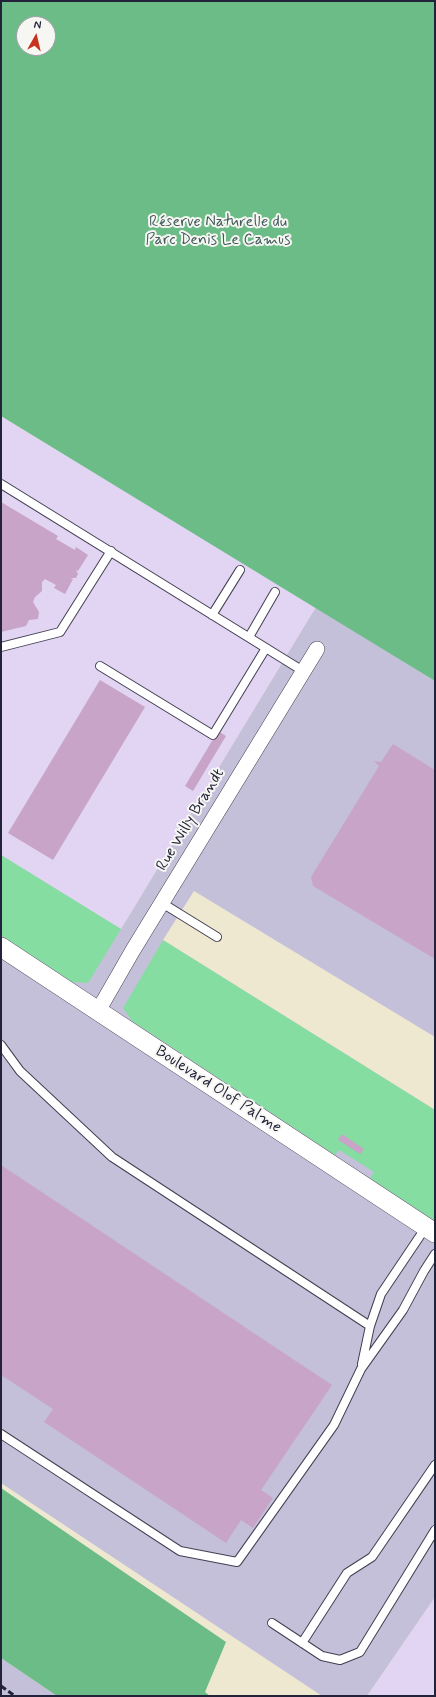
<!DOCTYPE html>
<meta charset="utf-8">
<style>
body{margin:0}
#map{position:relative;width:436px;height:1697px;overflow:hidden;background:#efe8d0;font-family:Mynerve,sans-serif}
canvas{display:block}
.frame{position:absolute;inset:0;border:2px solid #22223b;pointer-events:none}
.north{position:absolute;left:16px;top:16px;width:40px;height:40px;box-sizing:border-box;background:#f6f6f2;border:1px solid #a1a1a9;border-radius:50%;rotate:8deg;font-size:11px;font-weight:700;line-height:16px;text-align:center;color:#22223b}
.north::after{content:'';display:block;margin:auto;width:14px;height:18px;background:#c8321e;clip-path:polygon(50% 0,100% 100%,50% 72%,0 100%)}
</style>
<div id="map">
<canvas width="436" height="1697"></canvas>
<div class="frame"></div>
<div class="north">N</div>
</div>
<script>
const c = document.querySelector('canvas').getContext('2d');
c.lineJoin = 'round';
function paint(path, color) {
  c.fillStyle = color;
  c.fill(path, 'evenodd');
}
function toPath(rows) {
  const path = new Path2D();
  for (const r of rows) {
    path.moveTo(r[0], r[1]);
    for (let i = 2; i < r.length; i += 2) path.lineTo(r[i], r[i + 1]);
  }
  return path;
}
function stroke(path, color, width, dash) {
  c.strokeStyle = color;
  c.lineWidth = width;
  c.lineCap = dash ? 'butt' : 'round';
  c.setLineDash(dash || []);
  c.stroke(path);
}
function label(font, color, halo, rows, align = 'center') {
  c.font = font + ' Mynerve,sans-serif';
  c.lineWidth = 4;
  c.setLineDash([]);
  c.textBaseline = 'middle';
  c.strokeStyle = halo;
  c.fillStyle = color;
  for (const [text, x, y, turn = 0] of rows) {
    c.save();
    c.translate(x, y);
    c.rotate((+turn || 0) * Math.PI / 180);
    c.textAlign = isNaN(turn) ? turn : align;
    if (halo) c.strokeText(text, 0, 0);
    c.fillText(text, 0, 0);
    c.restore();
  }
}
paint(toPath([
 [1,416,316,607,121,929,1,855],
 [435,1597,435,1696,367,1696]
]), '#e2d4f3');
paint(toPath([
 [316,607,435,681,435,1037,194,891,163,940,435,1110,435,1597,367,1696,322,1696,1,1483,1,855,121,929],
 [1,1658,57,1696,1,1696]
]), '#c5c0da');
paint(toPath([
 [1,855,121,929,88,983,72,982,1,935],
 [163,940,435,1110,435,1221,370,1178,374,1172,339,1150,335,1155,132,1021,123,1008]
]), '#85dda1');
paint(toPath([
 [1,1,435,1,435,681,1,416],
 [24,24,48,24,48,48,24,48],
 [1,1488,226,1642,205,1692,210,1696,57,1696,1,1658]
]), '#6cbc87');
paint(toPath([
 [1,502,58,536,56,539,75,550,76,547,88,555,78,571,76,570,78,574,76,578,70,578,73,579,65,594,54,588,56,585,45,579,42,582,42,591,35,597,33,602,39,612,38,619,29,620,26,626,1,632],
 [100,680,145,707,53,860,8,833],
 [218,731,226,736,193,791,185,786],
 [393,744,435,770,435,959,313,886,311,877,379,766,374,761,381,762],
 [342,1134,364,1149,360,1154,338,1140],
 [1,1165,332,1385,261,1490,273,1498,253,1528,241,1520,226,1543,44,1422,53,1409,1,1375]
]), '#c8a4c8');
const service = toPath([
 [1,484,303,671],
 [212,615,240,570],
 [249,637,275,592],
 [1,647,60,632,111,551],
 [100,666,213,735,266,648],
 [162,903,217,937],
 [1,1045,20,1071,112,1157,370,1326],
 [362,1364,370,1326,381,1294,426,1227],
 [1,1434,180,1551,237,1562,334,1425,361,1369,403,1310,424,1271,435,1254],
 [272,1623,322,1656,340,1660,360,1652,435,1530],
 [302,1643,347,1573,372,1557,435,1465]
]);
const minor = toPath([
 [98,1011,133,950,317,649]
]);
const tertiary = toPath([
 [1,947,435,1233]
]);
stroke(service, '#414051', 10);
stroke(minor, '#414051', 16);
stroke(tertiary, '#414051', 20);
stroke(service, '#fff', 8);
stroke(minor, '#fff', 15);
stroke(tertiary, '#fff', 19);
stroke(toPath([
 [1,1686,15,1696]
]), '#22223b', 3, [6, 3]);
label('16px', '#405a5a', '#f6f6f2', [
 ["Réserve Naturelle du",218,223],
 ["Parc Denis Le Camus",218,241]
]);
label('16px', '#22223b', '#f6f6f2', [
 ["Rue Willy Brandt",191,820,-59],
 ["Boulevard Olof Palme",218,1090,33]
]);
</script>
